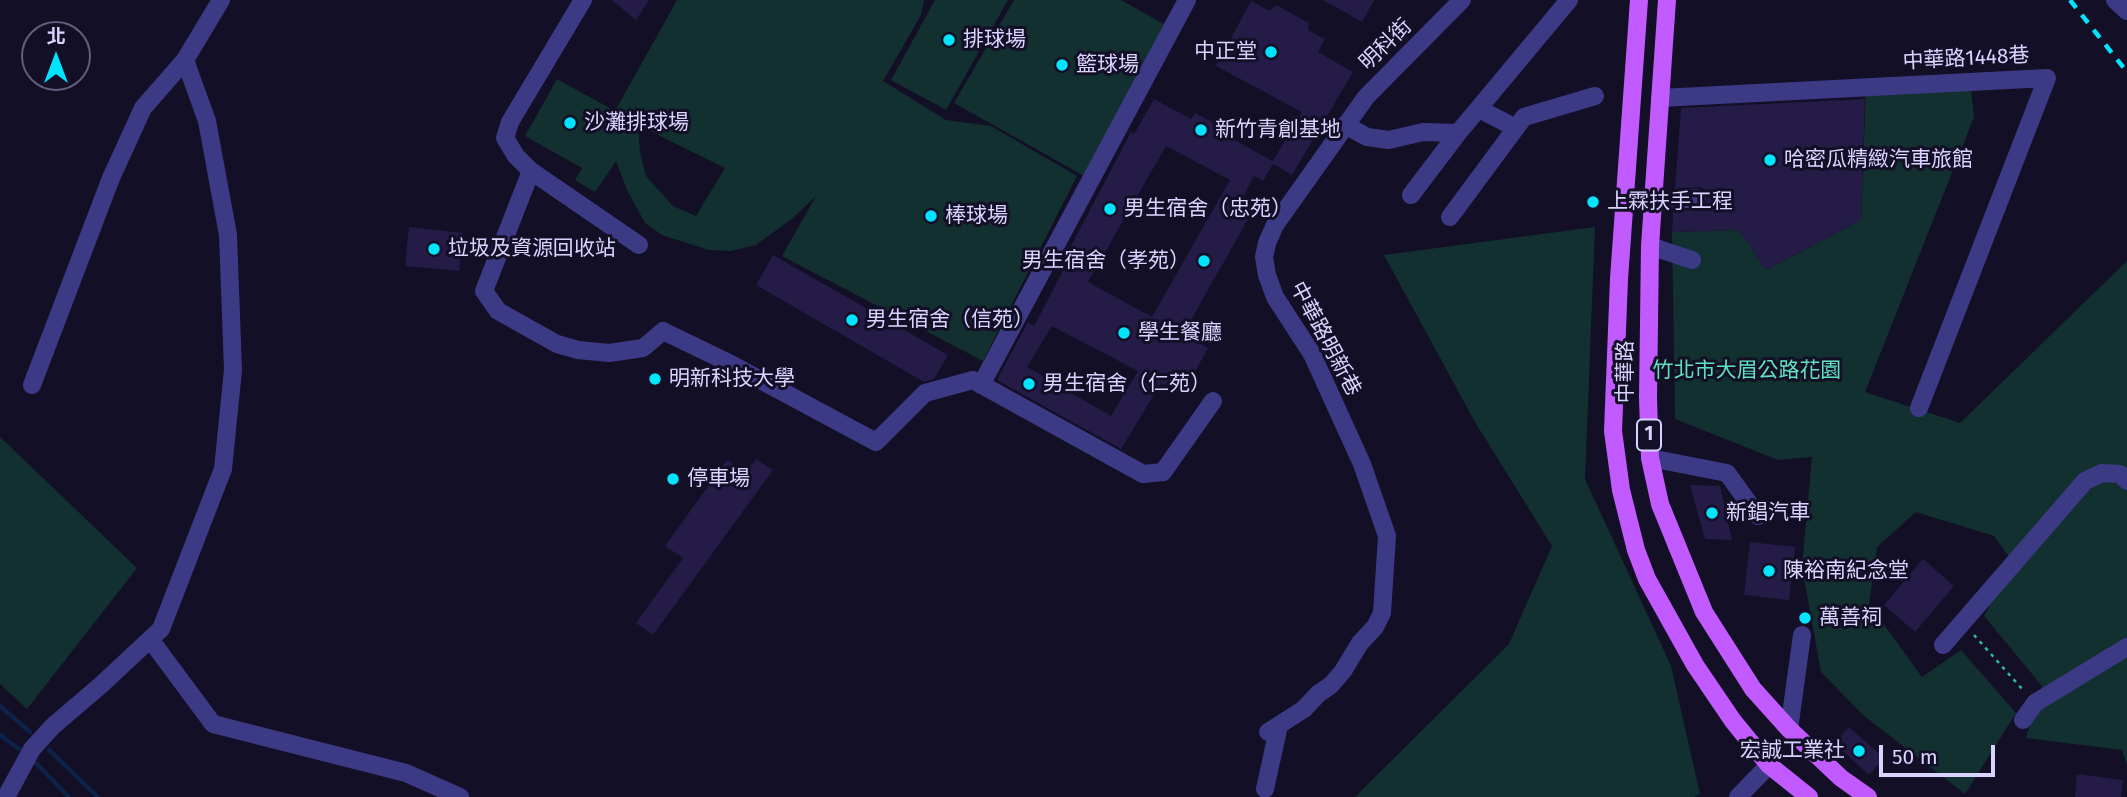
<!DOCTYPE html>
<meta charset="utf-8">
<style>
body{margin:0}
#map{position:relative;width:2127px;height:797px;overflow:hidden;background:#130f26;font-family:"Fira Sans","Noto Sans TC",sans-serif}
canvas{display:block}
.north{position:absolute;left:21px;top:21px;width:70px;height:70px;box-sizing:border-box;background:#130f26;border:2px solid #625e7d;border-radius:50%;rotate:0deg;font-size:19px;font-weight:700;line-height:28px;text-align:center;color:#d9d4ff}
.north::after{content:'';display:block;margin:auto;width:24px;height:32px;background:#00e5ff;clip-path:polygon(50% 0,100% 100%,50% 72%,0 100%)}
.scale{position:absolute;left:1879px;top:745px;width:116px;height:32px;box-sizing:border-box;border:4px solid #d9d4ff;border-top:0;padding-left:9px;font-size:21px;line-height:24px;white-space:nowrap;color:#d9d4ff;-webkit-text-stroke:5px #130f26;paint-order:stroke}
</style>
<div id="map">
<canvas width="2127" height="797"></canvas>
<div class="north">北</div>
<div class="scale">50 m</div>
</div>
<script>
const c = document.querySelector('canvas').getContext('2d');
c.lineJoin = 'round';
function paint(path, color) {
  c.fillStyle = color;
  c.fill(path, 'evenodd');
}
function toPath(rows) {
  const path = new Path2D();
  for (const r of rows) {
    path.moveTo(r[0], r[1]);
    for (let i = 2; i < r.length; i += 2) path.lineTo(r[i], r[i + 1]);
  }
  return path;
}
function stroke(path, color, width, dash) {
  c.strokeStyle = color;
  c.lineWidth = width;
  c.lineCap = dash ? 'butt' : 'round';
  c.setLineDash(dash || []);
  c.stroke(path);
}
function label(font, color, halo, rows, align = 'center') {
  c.font = font + ' "Fira Sans","Noto Sans TC",sans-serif';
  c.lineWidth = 6;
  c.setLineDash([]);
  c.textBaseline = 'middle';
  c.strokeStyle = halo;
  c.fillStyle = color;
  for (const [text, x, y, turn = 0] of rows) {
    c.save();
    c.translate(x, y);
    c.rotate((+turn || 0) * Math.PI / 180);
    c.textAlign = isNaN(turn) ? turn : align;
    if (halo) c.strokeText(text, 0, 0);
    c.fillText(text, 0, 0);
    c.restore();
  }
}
paint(toPath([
 [677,0,924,0,921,15,883,81,946,120,991,126,1077,176,983,361,782,256,816,196,793,218,756,245,731,251,709,250,662,235,645,223,627,190,616,161,595,192,575,180,582,168,525,136,557,79,615,111],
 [638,125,725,168,696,216,673,206,646,176,640,152],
 [935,0,1008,0,946,110,891,80],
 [1014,0,1121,0,1169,27,1084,176,954,103],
 [1866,89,1971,90,1974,117,1865,392,1960,423,2127,261,2127,765,2122,750,2026,738,2042,686,1984,616,2013,562,1994,536,1916,512,1877,547,1869,604,1922,677,1961,650,2016,713,1965,794,1863,715,1821,672,1802,567,1812,457,1778,460,1675,419,1672,232,1739,230,1766,270,1861,220],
 [1595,227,1585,479,1671,666,1700,794,1694,797,1355,797,1509,644,1552,546,1475,422,1384,255],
 [0,437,137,568,27,709,0,684]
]), '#12302f');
stroke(toPath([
 [0,706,30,732],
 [0,735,19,749],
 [49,750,98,797],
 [33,760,69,797]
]), '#0c2248', 4.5);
paint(toPath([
 [612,0,649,0,636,20],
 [1323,0,1374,0,1362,22],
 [1251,1,1270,11,1276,5,1309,23,1308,30,1325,39,1318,52,1353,72,1292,175,1273,164,1263,181,1254,176,1242,199,1255,207,1183,334,1208,348,1183,394,1161,383,1121,449,997,380,1028,322,1034,326,1065,267,1061,265,1131,132,1134,134,1154,99,1191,119,1195,113,1216,124,1214,129,1273,161,1302,112,1216,66],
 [1166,146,1230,180,1152,317,1088,282],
 [1052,326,1138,371,1111,416,1027,367],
 [1865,99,1861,220,1766,270,1739,230,1672,232,1673,212,1703,208,1708,198,1707,192,1701,187,1675,189,1681,108],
 [409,227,463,233,459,271,405,266],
 [773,255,948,355,934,379,924,382,756,285],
 [756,459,773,470,653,635,636,623,683,558,665,546,727,460,746,473],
 [1690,485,1720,486,1732,540,1705,539],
 [1750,542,1795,547,1789,600,1744,595],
 [1923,559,1954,586,1915,632,1884,605],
 [1849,727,1884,758,1869,775,1834,743],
 [2077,774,2123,780,2121,797,2075,797]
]), '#241b47');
stroke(toPath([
 [1974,635,2023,690]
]), '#2fb8b0', 2.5, [3.5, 5]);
stroke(toPath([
 [583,0,510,122,505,138,516,156,531,171,639,245],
 [2115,0,2127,11],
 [1660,98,2047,78,1919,408],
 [1479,109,1514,127],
 [1345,125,1367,137,1389,140,1423,132,1458,133,1569,0],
 [531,171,484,291,498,311,557,344,578,350,609,353,643,348,663,331,725,361,876,442,925,393,973,380,1143,474,1163,472,1213,401],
 [1411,195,1458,133],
 [1653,202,1697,198],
 [1450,217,1524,117,1595,96],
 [1650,246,1692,260],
 [32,385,111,178,143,108,185,60,221,0],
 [981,385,1187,0],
 [1650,458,1727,473,1758,516],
 [150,639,213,724,406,773,460,797],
 [1943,645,2085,481,2102,473,2120,474,2127,481],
 [2023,720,2035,703,2127,647],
 [1789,729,1802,635],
 [1268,732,1304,709,1318,694,1331,685,1343,671,1360,643,1375,627,1382,613,1387,536,1362,464,1312,354,1275,297,1267,275,1264,257,1267,243,1275,225,1366,97,1462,0],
 [1265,789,1279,725],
 [6,797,32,749,53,726,101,685,161,629,223,469,233,370,228,235,207,121,185,60],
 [1738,797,1769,765]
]), '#3d3a85', 18);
stroke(toPath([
 [1639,0,1619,279,1613,431,1621,490,1636,550,1647,579,1695,665,1733,721,1769,765,1809,797],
 [1667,0,1650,246,1648,398,1650,458,1660,504,1704,612,1753,689,1789,729,1841,778,1868,797]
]), '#c25bff', 18);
stroke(toPath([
 [2070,0,2127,72]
]), '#00e5ff', 4.5, [10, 9]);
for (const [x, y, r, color] of [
 [949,40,7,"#00e5ff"],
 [1271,52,7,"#00e5ff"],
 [1062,65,7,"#00e5ff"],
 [570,123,7,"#00e5ff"],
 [1201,130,7,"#00e5ff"],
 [1770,160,7,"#00e5ff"],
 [1593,202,7,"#00e5ff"],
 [1110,209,7,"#00e5ff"],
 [931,216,7,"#00e5ff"],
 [434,249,7,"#00e5ff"],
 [1204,261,7,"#00e5ff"],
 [852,320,7,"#00e5ff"],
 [1124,333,7,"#00e5ff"],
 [655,379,7,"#00e5ff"],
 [1029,384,7,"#00e5ff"],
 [673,479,7,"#00e5ff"],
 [1712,513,7,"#00e5ff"],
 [1769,571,7,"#00e5ff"],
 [1805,618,7,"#00e5ff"],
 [1859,751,7,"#00e5ff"]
]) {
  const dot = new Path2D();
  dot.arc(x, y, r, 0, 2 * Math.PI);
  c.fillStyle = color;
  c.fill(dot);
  stroke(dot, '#130f26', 2.5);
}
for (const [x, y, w] of [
 [1649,435,24]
]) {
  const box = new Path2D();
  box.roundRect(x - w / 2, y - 15.5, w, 31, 5);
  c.fillStyle = '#130f26';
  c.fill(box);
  stroke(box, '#d9d4ff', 2);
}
label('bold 19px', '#d9d4ff', null, [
 ["1",1649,435]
]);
label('21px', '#d9d4ff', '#130f26', [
 ["排球場",963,40],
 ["中正堂",1257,52,"right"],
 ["籃球場",1076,65],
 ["沙灘排球場",584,123],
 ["新竹青創基地",1215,130],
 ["哈密瓜精緻汽車旅館",1784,160],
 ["上霖扶手工程",1607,202],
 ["男生宿舍（忠苑）",1124,209],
 ["棒球場",945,216],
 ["垃圾及資源回收站",448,249],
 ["男生宿舍（孝苑）",1190,261,"right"],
 ["男生宿舍（信苑）",866,320],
 ["學生餐廳",1138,333],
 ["明新科技大學",669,379],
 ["男生宿舍（仁苑）",1043,384],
 ["停車場",687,479],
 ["新錩汽車",1726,513],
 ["陳裕南紀念堂",1783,571],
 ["萬善祠",1819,618],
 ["宏誠工業社",1845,751,"right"]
], 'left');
label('21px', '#d9d4ff', '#130f26', [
 ["明科街",1386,45,-44],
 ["中華路1448巷",1966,59,-3],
 ["中華路明新巷",1325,339,62],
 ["中華路",1626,372,-90]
]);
label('21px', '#5fe0c0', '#130f26', [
 ["竹北市大眉公路花園",1747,371]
]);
</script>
